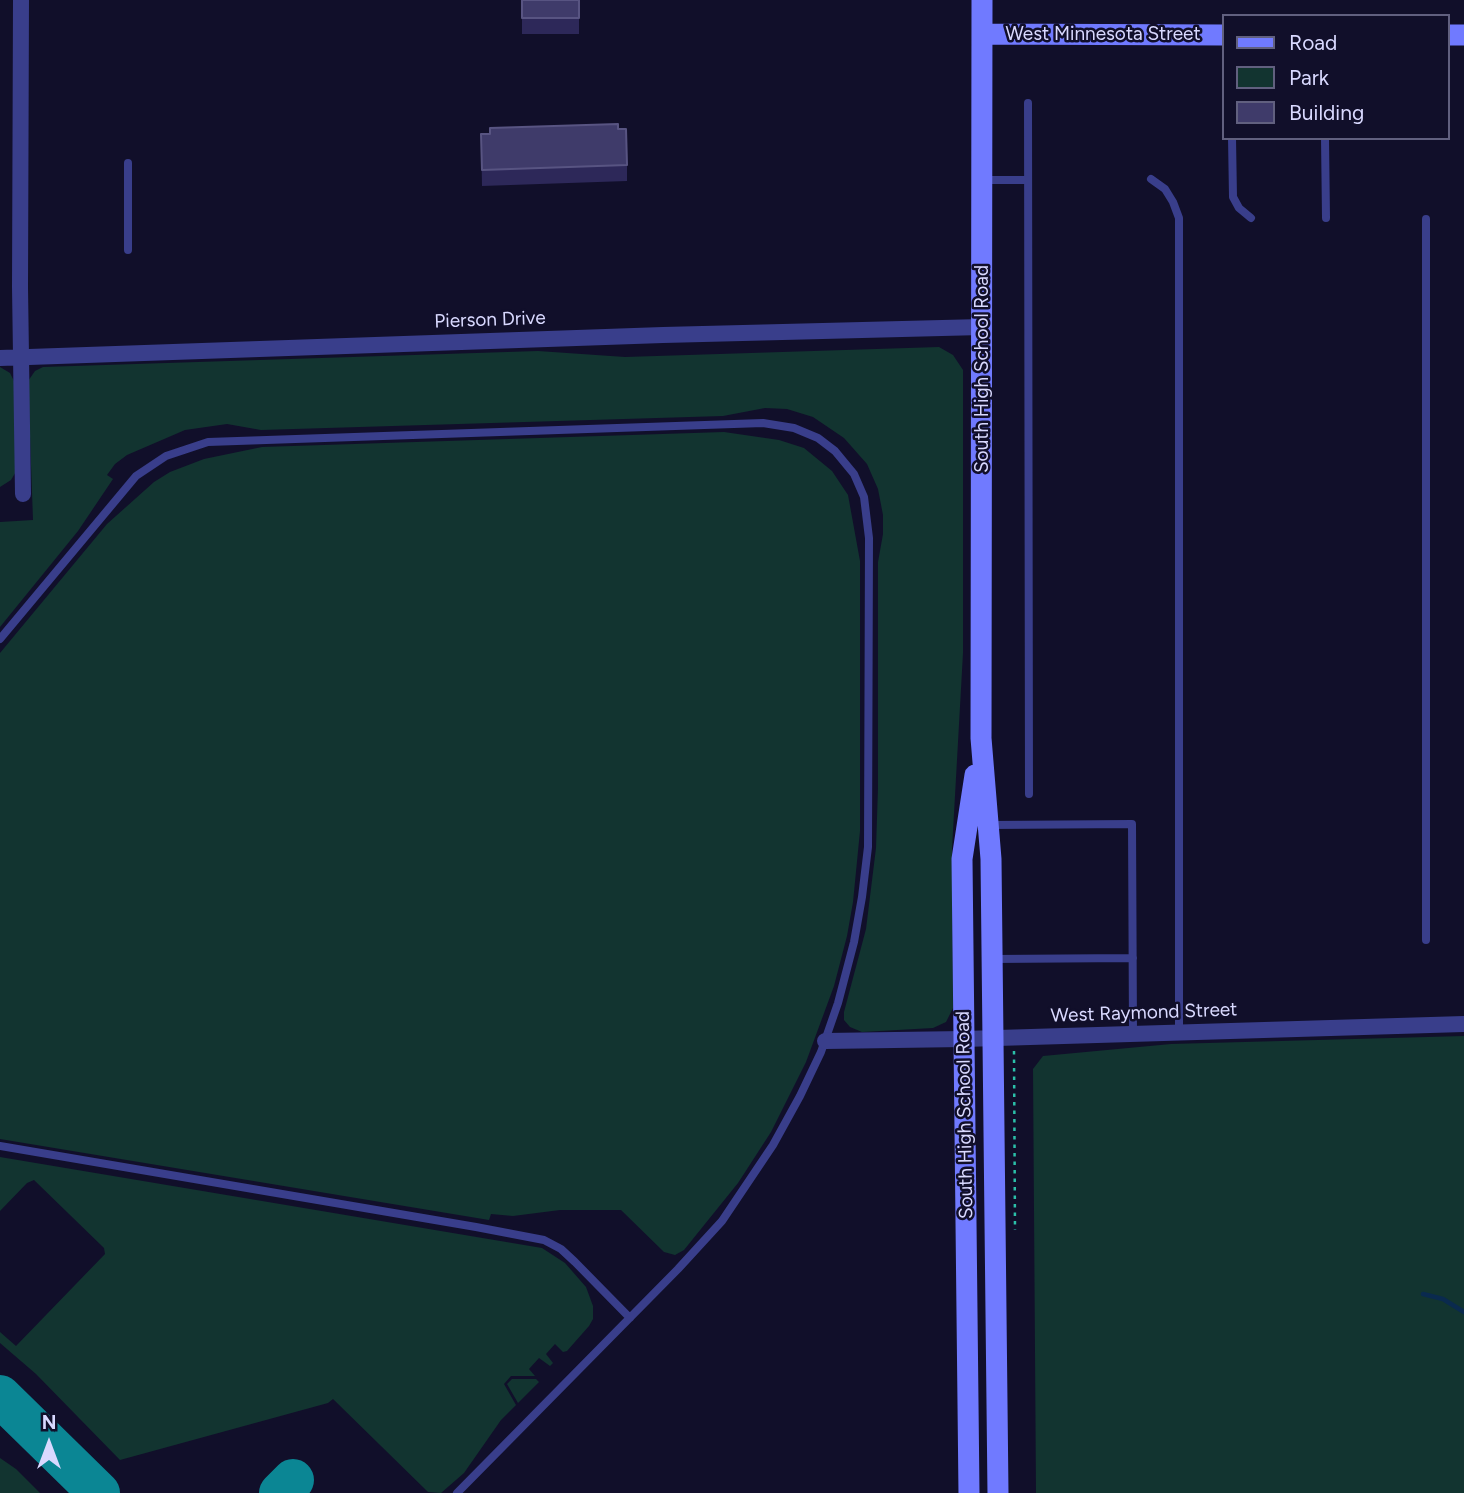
<!DOCTYPE html>
<style>
body{margin:0}
#map{position:relative;width:1464px;height:1493px;overflow:hidden;background:#110f2a;font-family:Figtree,sans-serif}
canvas{display:block}
.legend{position:absolute;left:1222px;top:14px;width:228px;height:126px;box-sizing:border-box;background:#110f2a;border:2px solid #61607f;margin:0;padding:9px 12px;list-style:none;font-size:21px;color:#d9d9ff}
.legend li{display:flex;align-items:center;gap:14px;height:35px}
.legend b{width:35px;border:2px solid #61607f}
.north{position:absolute;left:14px;top:1409px;width:70px;height:70px;-webkit-text-stroke:5px #110f2a;paint-order:stroke;rotate:0deg;font-size:19px;font-weight:700;line-height:28px;text-align:center;color:#d9d9ff}
.north::after{content:'';display:block;margin:auto;width:24px;height:32px;background:#d9d9ff;clip-path:polygon(50% 0,100% 100%,50% 72%,0 100%)}
</style>
<div id="map">
<canvas width="1464" height="1493"></canvas>
<ul class="legend">
<li><b style="height:9px;background:#707aff"></b>Road</li>
<li><b style="height:19px;background:#123430"></b>Park</li>
<li><b style="height:19px;background:#3f3b6a"></b>Building</li>
</ul>
<div class="north">N</div>
</div>
<script>
const c = document.querySelector('canvas').getContext('2d');
c.lineJoin = 'round';
function paint(path, color) {
  c.fillStyle = color;
  c.fill(path, 'evenodd');
}
function toPath(rows) {
  const path = new Path2D();
  for (const r of rows) {
    path.moveTo(r[0], r[1]);
    for (let i = 2; i < r.length; i += 2) path.lineTo(r[i], r[i + 1]);
  }
  return path;
}
function stroke(path, color, width, dash) {
  c.strokeStyle = color;
  c.lineWidth = width;
  c.lineCap = dash ? 'butt' : 'round';
  c.setLineDash(dash || []);
  c.stroke(path);
}
function label(font, color, halo, rows, align = 'center') {
  c.font = font + ' Figtree,sans-serif';
  c.lineWidth = 5;
  c.setLineDash([]);
  c.textBaseline = 'middle';
  c.strokeStyle = halo;
  c.fillStyle = color;
  for (const [text, x, y, turn = 0] of rows) {
    c.save();
    c.translate(x, y);
    c.rotate((+turn || 0) * Math.PI / 180);
    c.textAlign = isNaN(turn) ? turn : align;
    if (halo) c.strokeText(text, 0, 0);
    c.fillText(text, 0, 0);
    c.restore();
  }
}
paint(toPath([
 [939,347,953,355,963,370,963,653,952,849,953,1008,946,1022,933,1028,862,1032,850,1027,844,1020,844,1012,866,929,876,848,878,788,878,562,883,534,883,515,878,489,867,464,844,438,813,417,787,409,765,408,723,416,261,430,227,424,185,430,127,455,115,464,107,475,113,479,78,531,0,627,0,522,33,520,28,381,35,371,43,367,538,351,625,357],
 [0,367,10,373,15,383,17,470,11,480,0,487],
 [724,432,779,440,804,448,832,471,848,495,860,561,860,831,853,902,847,936,834,986,806,1062,771,1132,738,1183,684,1250,675,1255,664,1252,621,1210,560,1210,513,1216,491,1214,489,1220,0,1139,0,653,107,524,154,482,170,472,204,459,262,447],
 [1464,1036,1464,1493,1036,1493,1033,1069,1043,1056,1171,1044],
 [0,1157,542,1248,565,1263,586,1287,593,1306,593,1319,589,1326,567,1351,563,1352,555,1344,546,1354,553,1363,550,1366,539,1358,529,1369,535,1376,511,1376,504,1384,516,1405,501,1420,464,1473,441,1493,428,1492,333,1399,328,1403,120,1460,36,1374,0,1343,0,1332,16,1346,105,1254,104,1248,34,1180,27,1183,0,1211],
 [512,1379,536,1379,539,1382,518,1403,507,1384],
 [0,1458,16,1469,40,1493,0,1493]
]), '#123430');
stroke(toPath([
 [1423,1294,1443,1299,1464,1312]
]), '#0a2a4e', 4.5);
stroke(toPath([
 [0,1396,99,1493],
 [280,1493,293,1480]
]), '#0b8694', 42);
stroke(toPath([
 [1014,1051,1015,1230]
]), '#2bc0a9', 2.5, [3.5, 5]);
stroke(toPath([
 [1028,103,1029,794],
 [1232,138,1233,197,1239,208,1251,218],
 [1325,138,1326,218],
 [128,163,128,250],
 [1151,179,1165,189,1173,202,1179,218,1179,1032],
 [982,180,1028,180],
 [1426,219,1426,940],
 [0,639,136,476,166,456,208,442,763,423,794,428,818,438,835,451,854,474,864,497,869,538,868,847,862,897,854,942,838,1003,821,1052,800,1096,773,1145,722,1221,678,1269,457,1493],
 [991,825,1132,824,1133,1034],
 [992,959,1133,958],
 [0,1146,476,1227,544,1240,561,1249,575,1262,630,1318]
]), '#393e8b', 8);
stroke(toPath([
 [21,0,20,287,23,494],
 [0,358,663,335,982,327],
 [825,1041,964,1039,1464,1024]
]), '#393e8b', 16);
stroke(toPath([
 [982,0,981,738,991,859,998,1493],
 [983,34,1224,35],
 [1448,35,1464,35],
 [969,1493,962,859,975,775]
]), '#707aff', 21);
paint(toPath([
 [522,0,579,0,579,34,522,34],
 [618,129,627,165,627,181,482,186,481,134]
]), '#2d2859');
const building = toPath([
 [522,0,579,0,579,18,522,18,522,0],
 [618,124,618,129,626,129,627,165,482,170,481,134,490,134,490,128,618,124]
]);
paint(building, '#3f3b6a');
stroke(building, '#585482', 2);
label('19px', '#d9d9ff', '#110f2a', [
 ["West Minnesota Street",1103,34],
 ["Pierson Drive",490,320,-2],
 ["South High School Road",982,369,-90],
 ["West Raymond Street",1144,1013,-2],
 ["South High School Road",965,1115,-91]
]);
</script>
